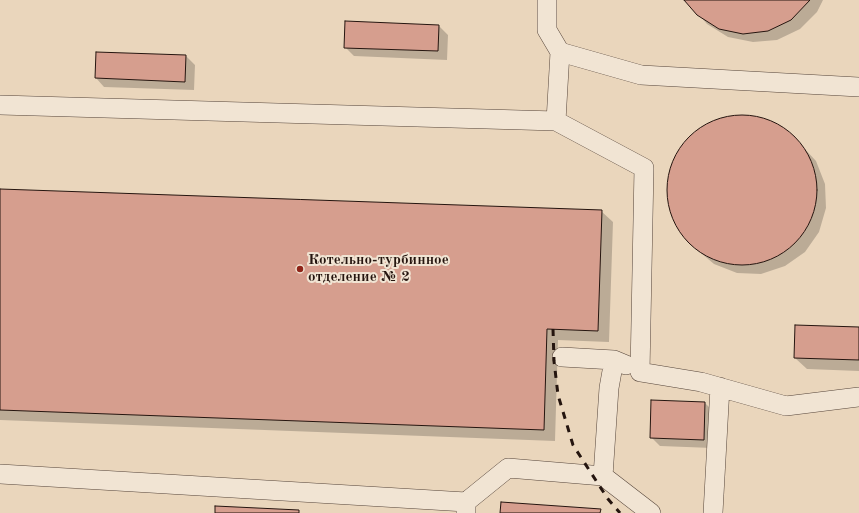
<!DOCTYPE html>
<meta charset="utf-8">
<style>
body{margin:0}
canvas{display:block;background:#ead6bc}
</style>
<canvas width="859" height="513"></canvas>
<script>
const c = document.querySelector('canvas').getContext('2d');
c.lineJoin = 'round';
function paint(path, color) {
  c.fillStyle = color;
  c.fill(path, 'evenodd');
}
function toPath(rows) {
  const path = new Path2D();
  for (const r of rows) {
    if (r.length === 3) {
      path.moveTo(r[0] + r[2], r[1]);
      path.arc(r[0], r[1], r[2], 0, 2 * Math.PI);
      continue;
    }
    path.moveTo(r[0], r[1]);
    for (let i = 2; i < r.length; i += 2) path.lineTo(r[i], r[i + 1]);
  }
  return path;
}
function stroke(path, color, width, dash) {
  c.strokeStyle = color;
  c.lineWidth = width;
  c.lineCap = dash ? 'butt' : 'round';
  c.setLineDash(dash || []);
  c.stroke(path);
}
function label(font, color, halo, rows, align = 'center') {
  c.font = font + ' "Old Standard TT",serif';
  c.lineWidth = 4;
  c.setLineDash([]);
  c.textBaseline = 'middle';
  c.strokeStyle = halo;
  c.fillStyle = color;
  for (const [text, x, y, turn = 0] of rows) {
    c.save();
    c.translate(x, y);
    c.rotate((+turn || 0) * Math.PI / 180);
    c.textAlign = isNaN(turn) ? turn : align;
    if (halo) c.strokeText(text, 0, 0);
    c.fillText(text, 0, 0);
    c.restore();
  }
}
paint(toPath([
 [686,0,823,0,817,12,800,29,777,40,753,42,728,37,707,24],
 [439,26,448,35,447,60,354,56,345,47],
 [186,56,195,65,194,90,104,87,96,78],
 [745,115,769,120,790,133,816,161,825,184,826,208,819,232,805,252,785,266,761,274,737,273,714,264,695,248,685,239,673,217,667,193,670,169,681,147,698,129,720,118],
 [0,190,601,211,613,222,609,342,558,340,555,441,0,420],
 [859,328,859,371,807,369,795,358],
 [705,403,714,412,712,448,660,446,651,437]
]), '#0003');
const building = toPath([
 [684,0,810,0,791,20,768,31,743,34,719,29,697,15,684,0],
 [345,21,439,25,438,51,344,48,345,21],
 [96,52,186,55,185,82,95,78,96,52],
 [742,190,75],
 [0,189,602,210,598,331,547,329,544,430,0,410,0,189],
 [795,325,859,327,859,360,794,358,795,325],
 [651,400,705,402,704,440,650,438,651,400],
 [501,502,601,509,600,513,500,513,501,502],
 [215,506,299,510,299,513,215,513,215,506]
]);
paint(building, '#d69e8e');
stroke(building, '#25150f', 1);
const minor = toPath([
 [547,0,547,30,560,52],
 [0,105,556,121,644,168,640,372,701,382,786,406,859,397],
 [556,121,560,52,641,75,859,87],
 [562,357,614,360,626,365],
 [614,360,609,388,603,476,651,513],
 [0,474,466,502],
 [466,513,466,502,508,468,603,476],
 [713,513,720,387]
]);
stroke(minor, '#56453a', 20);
stroke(minor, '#f1e4d3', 19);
stroke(toPath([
 [553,329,554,361,558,395,573,445,608,499,620,513]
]), '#25150f', 3, [7, 7]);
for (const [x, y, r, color] of [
 [300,269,4,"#8f2418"]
]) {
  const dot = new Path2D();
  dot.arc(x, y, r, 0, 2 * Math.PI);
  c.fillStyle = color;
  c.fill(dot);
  stroke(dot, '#f1e4d3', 1.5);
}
label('bold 15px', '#25150f', '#f1e4d3', [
 ["Котельно-турбинное",308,260],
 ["отделение № 2",308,277]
], 'left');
</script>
